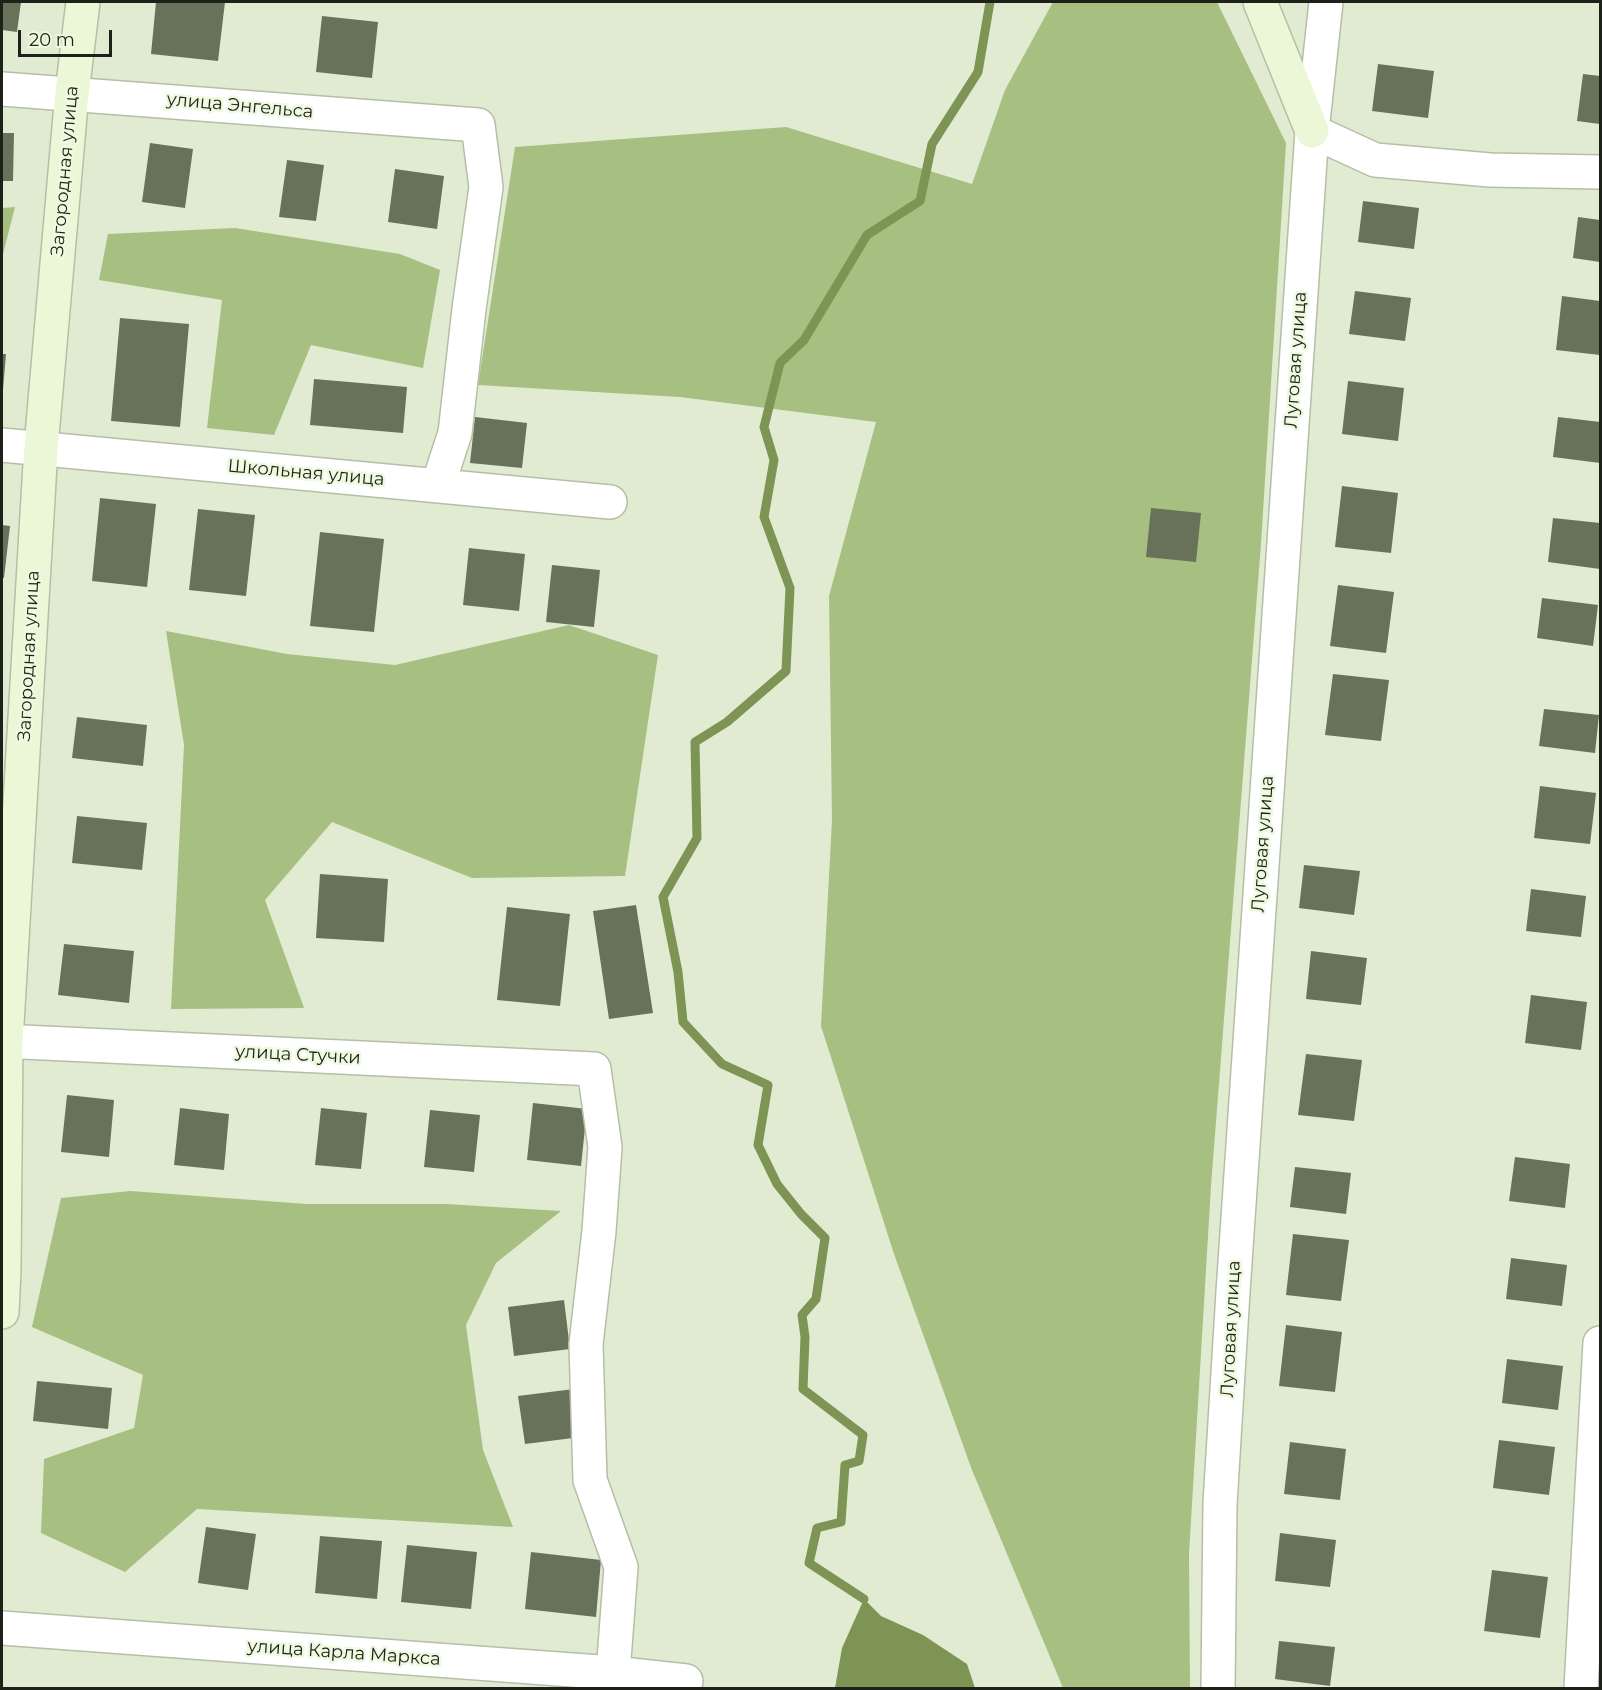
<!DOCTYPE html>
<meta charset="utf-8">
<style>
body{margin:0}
#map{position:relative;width:1602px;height:1690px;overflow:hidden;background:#e1ebd2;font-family:Montserrat,sans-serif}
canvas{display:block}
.frame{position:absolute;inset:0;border:3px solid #1d2117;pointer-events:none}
.scale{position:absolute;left:18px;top:30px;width:94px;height:27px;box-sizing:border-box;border:3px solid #1d2117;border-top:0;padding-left:8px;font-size:18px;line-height:21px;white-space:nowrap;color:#1d2117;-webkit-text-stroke:4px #eef9df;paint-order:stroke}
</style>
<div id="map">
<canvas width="1602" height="1690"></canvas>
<div class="frame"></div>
<div class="scale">20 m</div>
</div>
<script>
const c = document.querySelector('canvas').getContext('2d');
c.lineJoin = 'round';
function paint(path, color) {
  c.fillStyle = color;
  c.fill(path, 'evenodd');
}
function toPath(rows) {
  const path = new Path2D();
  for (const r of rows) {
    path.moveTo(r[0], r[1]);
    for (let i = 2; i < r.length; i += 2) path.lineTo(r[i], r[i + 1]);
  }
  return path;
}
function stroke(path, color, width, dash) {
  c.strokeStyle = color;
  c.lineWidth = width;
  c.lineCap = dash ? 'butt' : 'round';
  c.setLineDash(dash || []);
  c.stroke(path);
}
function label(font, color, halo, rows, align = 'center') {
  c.font = font + ' Montserrat,sans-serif';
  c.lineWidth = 5;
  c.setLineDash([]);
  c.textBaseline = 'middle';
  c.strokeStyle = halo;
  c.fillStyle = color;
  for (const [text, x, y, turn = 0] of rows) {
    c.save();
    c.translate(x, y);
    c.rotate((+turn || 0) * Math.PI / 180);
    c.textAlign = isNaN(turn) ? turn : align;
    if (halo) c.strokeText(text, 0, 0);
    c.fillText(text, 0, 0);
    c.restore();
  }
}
paint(toPath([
 [1053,2,1217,2,1286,143,1261,544,1211,1186,1189,1554,1190,1688,1063,1688,972,1470,894,1254,821,1026,832,820,829,596,876,422,680,397,478,385,515,147,786,127,972,184,1005,90],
 [15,207,2,258,2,208],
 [235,228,400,254,440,270,423,368,311,345,274,435,207,428,222,300,99,280,108,234],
 [569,625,658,655,625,876,472,878,332,822,265,900,304,1008,171,1009,184,745,166,631,287,654,395,665],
 [130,1191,307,1204,446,1204,561,1211,496,1263,466,1325,483,1450,513,1527,197,1509,125,1572,41,1533,44,1459,134,1428,143,1375,32,1327,61,1198]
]), '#a7bf81');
paint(toPath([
 [864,1599,881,1616,923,1635,967,1664,975,1688,835,1688,842,1648]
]), '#7d9455');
stroke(toPath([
 [864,1599,809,1563,817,1528,841,1522,845,1465,859,1461,863,1435,803,1389,805,1337,802,1315,816,1299,825,1238,801,1214,777,1184,758,1145,768,1085,722,1064,683,1022,678,972,663,897,697,838,695,742,727,722,786,671,790,588,764,517,774,460,764,427,780,363,804,340,867,235,920,201,932,144,978,72,990,2]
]), '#7d9455', 9);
paint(toPath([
 [2,2,21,2,17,32,2,30],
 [156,2,225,2,218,61,151,54],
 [322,16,378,22,372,78,316,72],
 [1378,64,1434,71,1428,118,1372,111],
 [1583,74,1600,76,1600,124,1577,121],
 [2,133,14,133,13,181,2,181],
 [150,143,193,149,185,208,142,202],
 [287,160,324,165,316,221,279,217],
 [395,169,444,176,437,229,388,222],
 [1363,201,1419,208,1414,249,1358,242],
 [1578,217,1600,220,1600,262,1573,258],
 [1355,291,1411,298,1405,341,1349,334],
 [1562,296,1600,301,1600,355,1556,350],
 [120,318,189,324,180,427,111,421],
 [2,354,6,354,3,390,2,390],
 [314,379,407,387,403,433,310,425],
 [1348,381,1404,388,1398,441,1342,434],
 [475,417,527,423,522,468,470,463],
 [1558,417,1600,422,1600,463,1553,457],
 [1342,486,1398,493,1391,553,1335,547],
 [100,498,156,504,147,587,92,581],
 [1151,508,1201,513,1196,562,1146,557],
 [198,509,255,515,246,596,189,590],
 [1553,518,1600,523,1600,569,1548,562],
 [2,525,10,526,4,578,2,578],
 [320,532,384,539,374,632,310,626],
 [469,548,525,554,519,611,463,605],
 [552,565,600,570,594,627,546,622],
 [1338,585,1394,592,1386,653,1330,646],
 [1542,598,1598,605,1593,646,1537,638],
 [1333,674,1389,680,1381,741,1325,735],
 [1544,709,1599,715,1595,753,1539,746],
 [77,717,147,725,143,766,72,758],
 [1540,786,1596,793,1590,844,1534,838],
 [77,816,147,823,142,870,72,863],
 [1304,865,1360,871,1354,915,1299,908],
 [320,874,388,879,384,942,316,938],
 [1531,889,1586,896,1581,937,1526,931],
 [636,905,653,1013,609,1019,593,911],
 [507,907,570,914,560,1006,497,1000],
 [64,944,134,951,129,1003,58,995],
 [1311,951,1367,958,1361,1005,1306,999],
 [1531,995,1587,1002,1581,1050,1525,1043],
 [1306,1054,1362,1060,1354,1121,1298,1115],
 [67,1095,114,1100,109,1157,61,1152],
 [533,1103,587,1109,581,1166,527,1160],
 [180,1108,229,1114,224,1170,174,1165],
 [321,1108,367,1113,361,1169,315,1165],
 [430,1110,480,1115,474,1172,424,1167],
 [1515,1157,1570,1164,1565,1208,1509,1201],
 [1295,1167,1351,1173,1346,1214,1290,1207],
 [1293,1234,1349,1240,1341,1301,1286,1295],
 [1511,1258,1567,1265,1562,1306,1506,1299],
 [564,1300,570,1349,514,1356,508,1307],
 [1286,1325,1342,1332,1335,1392,1279,1386],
 [1507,1359,1563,1366,1558,1410,1502,1403],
 [37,1381,112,1388,108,1429,33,1421],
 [574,1389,581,1437,525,1444,518,1396],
 [1499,1440,1555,1447,1549,1495,1493,1488],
 [1290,1442,1346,1449,1340,1500,1284,1494],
 [206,1527,256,1534,248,1590,198,1583],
 [1280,1533,1336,1540,1330,1587,1275,1581],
 [320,1536,382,1541,377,1599,315,1593],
 [407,1545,477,1552,471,1609,401,1602],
 [531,1552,601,1560,596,1617,525,1609],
 [1492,1570,1548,1577,1540,1638,1484,1631],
 [1279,1641,1335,1647,1330,1686,1275,1679]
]), '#68715a');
const street = toPath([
 [2,89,478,125,486,187,469,309,455,433,438,485],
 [1312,131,1375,160,1490,170,1600,172],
 [2,445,610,502],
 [2,1041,594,1069,605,1147,599,1231,586,1344,590,1480,621,1567,613,1673],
 [2,1628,613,1673,686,1681],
 [1218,1688,1220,1504,1233,1292,1312,131,1326,2],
 [1581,1688,1600,1343]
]);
const secondary = toPath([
 [1260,2,1312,131],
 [2,1312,4,1270,6,1041,41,447,72,93,83,2]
]);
stroke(street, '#b5bfa6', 36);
stroke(secondary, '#b5bfa6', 36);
stroke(street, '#fff', 33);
stroke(secondary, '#ecf7d7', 33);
label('18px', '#1d2117', '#eef9df', [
 ["улица Энгельса",240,106,5],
 ["Загородная улица",65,171,-85],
 ["Луговая улица",1296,360,-86],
 ["Школьная улица",306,473,5],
 ["Загородная улица",29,656,-87],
 ["Луговая улица",1263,844,-86],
 ["улица Стучки",298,1055,3],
 ["Луговая улица",1231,1329,-87],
 ["улица Карла Маркса",344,1653,4]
]);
</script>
